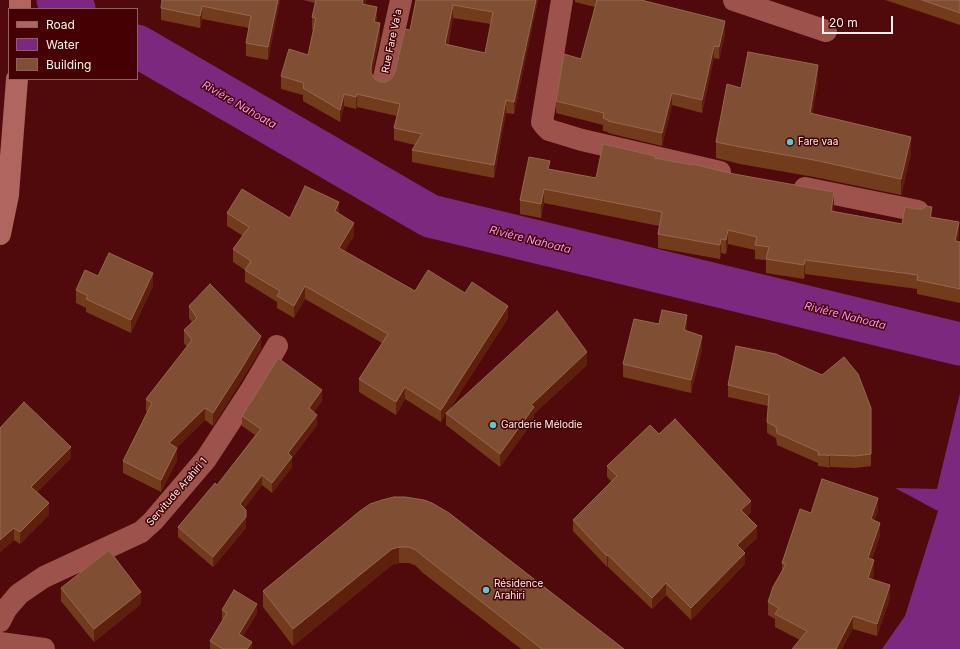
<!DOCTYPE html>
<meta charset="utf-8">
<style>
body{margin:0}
#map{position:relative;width:960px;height:649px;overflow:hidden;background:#500a0b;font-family:Inter,sans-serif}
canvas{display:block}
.legend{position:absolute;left:8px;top:8px;width:130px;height:72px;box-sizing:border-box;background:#440002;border:1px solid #8e6162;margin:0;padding:5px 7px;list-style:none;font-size:12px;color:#fcf3f1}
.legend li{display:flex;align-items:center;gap:8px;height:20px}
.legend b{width:20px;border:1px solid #8e6162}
.scale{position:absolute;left:822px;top:16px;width:71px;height:18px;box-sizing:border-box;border:2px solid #fcf3f1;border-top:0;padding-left:5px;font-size:12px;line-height:14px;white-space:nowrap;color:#fcf3f1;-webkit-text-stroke:3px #440002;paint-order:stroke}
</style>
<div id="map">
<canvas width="960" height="649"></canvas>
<ul class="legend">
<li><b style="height:5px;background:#b0665f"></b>Road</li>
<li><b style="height:11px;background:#7b287e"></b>Water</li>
<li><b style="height:11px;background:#804f33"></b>Building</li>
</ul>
<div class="scale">20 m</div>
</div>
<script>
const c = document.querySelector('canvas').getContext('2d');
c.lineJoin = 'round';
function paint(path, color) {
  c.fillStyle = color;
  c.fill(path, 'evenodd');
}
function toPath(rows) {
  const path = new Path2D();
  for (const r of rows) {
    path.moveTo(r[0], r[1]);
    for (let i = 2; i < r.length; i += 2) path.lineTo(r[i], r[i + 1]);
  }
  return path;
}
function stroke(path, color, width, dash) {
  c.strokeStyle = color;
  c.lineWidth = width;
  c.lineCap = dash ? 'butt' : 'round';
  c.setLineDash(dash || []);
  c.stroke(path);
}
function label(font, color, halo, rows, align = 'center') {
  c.font = font + ' Inter,sans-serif';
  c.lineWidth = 3;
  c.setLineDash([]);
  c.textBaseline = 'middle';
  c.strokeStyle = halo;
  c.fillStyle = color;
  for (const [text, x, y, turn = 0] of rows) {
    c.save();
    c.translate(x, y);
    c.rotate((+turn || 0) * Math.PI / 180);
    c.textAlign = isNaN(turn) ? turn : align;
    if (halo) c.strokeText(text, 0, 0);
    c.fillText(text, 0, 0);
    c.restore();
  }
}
paint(toPath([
 [960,393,960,649,882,649,905,616,938,511,895,488,937,489]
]), '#7b287e');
stroke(toPath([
 [58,0,74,9],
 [137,46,430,216,960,344]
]), '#7b287e', 43);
stroke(toPath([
 [562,0,542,122,545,126,549,130,582,140,720,172],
 [734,0,826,31],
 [383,82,401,0],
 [805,188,918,211],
 [0,621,6,609,19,594,44,577,141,532,153,521,206,459,251,390,277,346],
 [0,643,44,649]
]), '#9e524c', 22);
stroke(toPath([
 [20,9,20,0],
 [0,234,8,195,17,79]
]), '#b0665f', 22);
paint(toPath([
 [280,0,268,60,246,56,246,43,249,28,202,19,200,28,161,20,161,8],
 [303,0,366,0,365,5,377,19,376,22,380,36,372,74,375,79,380,82,386,82,392,78,395,72,410,30,416,0,538,0,514,114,506,113,494,178,412,162,412,150,415,145,394,140,394,128,397,116,357,107,356,109,344,106,340,122,303,101,303,95,281,89,281,76,308,55,313,30,312,29,312,17,315,3],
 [453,18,491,24,485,53,448,45],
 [575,0,641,0,725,34,719,59,714,58,702,113,672,105,662,146,608,133,608,132,603,131,603,125,556,113,556,101,581,59,595,7,575,2],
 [885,0,960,0,960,25],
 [818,81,812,114,911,154,901,195,814,177,740,164,716,158,716,142,741,88],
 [655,158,834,206,833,212,902,224,932,218,959,236,958,241,960,242,960,303,917,294,917,289,805,274,804,279,766,273,766,260,755,259,755,250,728,244,726,254,721,253,720,259,658,248,658,234,659,226,544,203,541,218,520,214,520,200,550,169,596,178],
 [227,213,290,218,339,214,354,236,344,251,415,291,465,293,508,318,449,410,587,365,534,414,534,420,500,467,446,425,446,414,441,422,405,399,396,415,359,392,359,379,382,343,305,299,294,318,277,308,277,302,245,282,245,270,233,262,233,249,243,236,227,226],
 [98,276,153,286,131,333,86,312,86,308,76,303,76,290],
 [189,306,261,349,240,383,213,426,205,420,177,447,177,460,161,492,123,473,123,461,147,412,146,411,146,399,187,347,184,343,184,330,192,322,189,318],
 [659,324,687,328,687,331,702,349,691,393,623,377,623,364],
 [728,385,871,408,871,466,855,468,830,467,829,468,826,467,818,466,818,463,777,445,776,438,767,433,767,422,768,406,728,397],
 [322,401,314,412,317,425,292,458,292,467,272,493,262,485,244,508,246,517,246,528,213,567,178,537,178,527,217,485,255,435,242,426,242,416],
 [0,428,71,458,37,492,49,515,20,544,14,540,0,552],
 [659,434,751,512,747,516,757,538,743,551,745,564,691,620,666,595,652,609,608,567,607,567,573,531,573,520,612,482,607,477,607,466],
 [360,511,624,649,521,649,423,573,416,566,409,563,399,563,392,565,293,646,263,607,263,591],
 [878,511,874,521,880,535,872,559,874,573,872,579,890,598,877,636,853,629,800,640,775,627,775,619,768,615,768,602,782,572,782,563,811,513],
 [61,588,141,604,94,642,61,601],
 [222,610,257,613,243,636,252,649,210,649,210,641,223,620,222,619]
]), '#713b1c');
paint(toPath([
 [278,0,280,0,268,60,268,47],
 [363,0,366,0,362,16,362,4],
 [536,0,538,0,514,114,514,102],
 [453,5,453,18,445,56,445,44],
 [202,6,202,19,200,28,200,16],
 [377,7,377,19,374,34,374,22],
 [725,21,725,34,719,59,719,47],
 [380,23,380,36,371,79,371,67],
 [714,46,714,58,702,113,702,100],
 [818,65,818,81,810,129,810,113],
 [672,93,672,105,662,146,662,133],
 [344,94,344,106,340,122,340,110],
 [357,94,357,107,356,109,356,97],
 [506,100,506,113,494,178,494,165],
 [911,137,911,154,901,195,901,179],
 [544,189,544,203,541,218,541,204],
 [834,192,834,206,831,225,831,211],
 [339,202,339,214,335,211],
 [932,207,932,221,930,217],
 [959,222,959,236,955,255,955,241],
 [354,223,354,236,339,260,339,248],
 [728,230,728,244,726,254,726,240],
 [721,239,721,253,720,259,720,245],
 [805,260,805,274,804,279,804,265],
 [153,273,153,286,131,333,131,320],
 [305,286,305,299,294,318,294,306],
 [508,306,508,318,447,413,446,413,446,414,441,422,441,410],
 [687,315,687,328,684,343,684,330],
 [261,336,261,349,240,383,213,426,213,413],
 [702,336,702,349,691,393,691,380],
 [587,352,587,365,534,414,534,420,500,467,500,454,531,405],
 [405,387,405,399,396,415,396,402],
 [322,390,322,401,309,419,309,408],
 [205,408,205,420,169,456,169,443],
 [317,415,317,425,292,458,292,467,272,493,272,483,288,453],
 [71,447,71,458,31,499,31,487],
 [177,448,177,460,161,492,161,480],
 [830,455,830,467,829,468,829,456],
 [262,475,262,485,240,515,240,504],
 [878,498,878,511,871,532,871,519],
 [751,501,751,512,741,522,741,510],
 [49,503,49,515,20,544,20,532],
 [246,517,246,528,213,567,213,557],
 [880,523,880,535,868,571,868,558],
 [757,526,757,538,737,556,737,545],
 [14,528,14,540,0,552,0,540],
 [399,547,399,563,392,565,293,646,293,629,392,549],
 [745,553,745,564,691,620,691,608],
 [608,555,608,567,607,567,607,556],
 [874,560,874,573,868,591,868,578],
 [666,583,666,595,652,609,652,598],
 [890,585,890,598,877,636,877,624],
 [141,592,141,604,94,642,94,629],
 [257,604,257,613,239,643,239,634],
 [853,616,853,629,842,649,836,649],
 [252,642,252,649,247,649]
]), '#5e1f0c');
const building = toPath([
 [162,0,278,0,268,47,246,43,251,16,202,6,200,16,161,8,162,0],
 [316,0,363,0,362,4,377,7,374,22,380,23,371,67,371,73,375,79,380,82,386,82,392,78,395,72,405,29,410,30,416,0,536,0,514,102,506,100,494,165,412,150,422,134,394,128,400,104,357,94,356,97,344,94,340,110,303,88,304,83,281,76,289,49,308,55,316,18,312,17,316,0],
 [453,5,493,12,485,53,445,44,453,5],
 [597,0,641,0,725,21,719,47,714,46,702,100,672,93,662,133,608,121,608,120,603,118,604,113,556,101,564,54,581,59,597,0],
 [922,0,960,0,960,13,922,0],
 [748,52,818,65,810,113,911,137,901,179,814,160,740,147,716,142,727,84,741,88,748,52],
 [603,144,655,156,655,158,692,165,692,164,734,174,834,192,831,211,902,224,905,207,916,209,922,209,926,206,932,207,930,217,959,222,955,241,960,242,960,289,917,280,918,275,805,260,804,265,766,259,769,247,755,245,757,237,728,230,726,240,721,239,720,245,658,234,662,212,544,189,541,204,520,200,529,157,550,161,548,169,596,178,603,144],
 [305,186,339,202,335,211,354,223,339,248,415,291,428,270,465,293,472,282,508,306,441,410,405,387,396,402,359,379,388,334,305,286,294,306,277,296,280,291,245,270,251,261,233,249,249,227,227,213,242,189,290,218,305,186],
 [109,253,153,273,131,320,86,299,88,296,76,290,85,270,98,276,109,253],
 [210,284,261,336,240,371,213,413,205,408,169,443,177,448,161,480,123,461,152,403,146,399,192,340,184,330,197,318,189,306,210,284],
 [662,310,687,315,684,330,702,336,691,380,623,364,634,319,659,324,662,310],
 [557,311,587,352,531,405,534,407,500,454,446,413,557,311],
 [736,346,776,354,822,375,844,357,858,374,871,408,871,454,855,456,830,455,829,456,826,455,818,455,819,452,777,433,776,427,767,422,769,395,728,385,736,346],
 [278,358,322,390,309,408,317,415,288,453,292,457,272,483,262,475,240,504,246,510,246,517,213,557,178,527,215,483,217,485,261,429,242,416,261,386,278,358],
 [24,402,71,447,31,487,49,503,20,532,14,528,0,540,0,428,24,402],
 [675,419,751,501,741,510,757,526,737,545,745,553,691,608,666,583,652,598,608,555,607,556,573,520,617,476,607,466,650,425,659,434,675,419],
 [822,479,878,498,871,519,880,523,868,558,874,560,868,578,890,585,877,624,853,616,836,649,792,649,807,631,775,614,779,608,768,602,773,587,786,564,782,563,800,509,811,513,822,479],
 [394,497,405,497,424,500,432,503,449,513,624,649,542,649,423,556,416,550,409,547,399,547,392,549,293,629,263,591,360,511,370,504,382,500,394,497],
 [109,550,141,592,94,629,61,588,109,550],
 [234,590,257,604,239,634,252,642,247,649,223,649,210,641,227,613,222,610,234,590]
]);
paint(building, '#804f33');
stroke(building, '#946851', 1);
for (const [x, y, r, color] of [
 [790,142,4,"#52cbd9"],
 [493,425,4,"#52cbd9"],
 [486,590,4,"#52cbd9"]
]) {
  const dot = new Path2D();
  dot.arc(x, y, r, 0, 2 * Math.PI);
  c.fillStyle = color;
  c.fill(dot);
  stroke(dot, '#440002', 1.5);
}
label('10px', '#fcf3f1', '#440002', [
 ["Rue Fare Va'a",392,41,-78],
 ["Servitude Arahiri 1",177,492,-49]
]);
label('10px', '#fcf3f1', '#440002', [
 ["Fare vaa",798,142],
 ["Garderie Mélodie",501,425],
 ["Résidence",494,584],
 ["Arahiri",494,596]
], 'left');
label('italic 11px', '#fb8ffd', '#440002', [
 ["Rivière Nahoata",239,105,30],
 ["Rivière Nahoata",530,240,14],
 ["Rivière Nahoata",845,316,14]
]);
</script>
